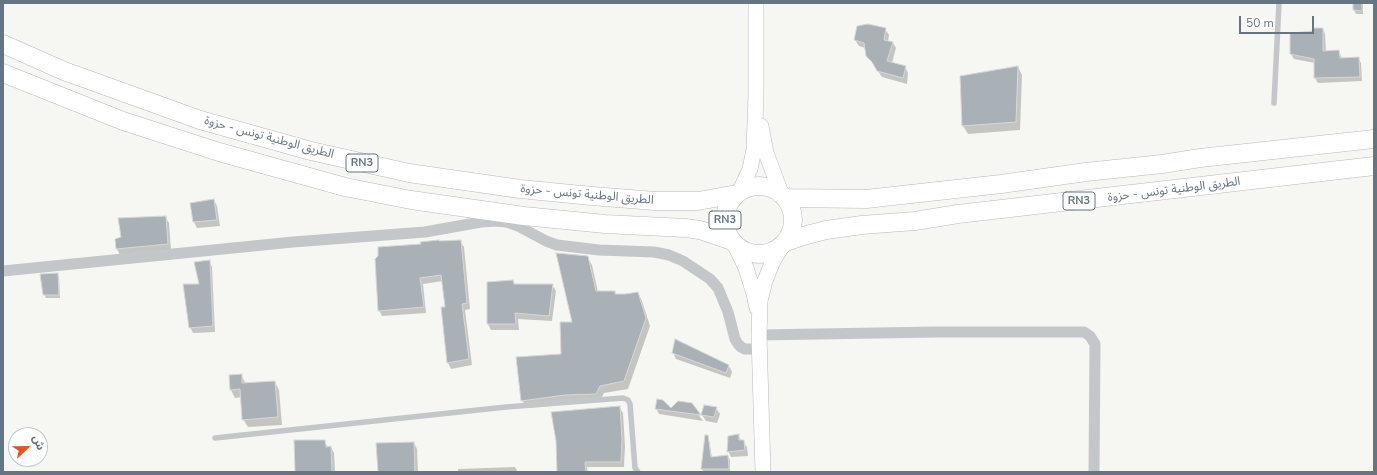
<!DOCTYPE html>
<meta charset="utf-8">
<style>
body{margin:0}
#map{position:relative;width:1377px;height:475px;overflow:hidden;background:#f6f6f2;font-family:"Nunito Sans","Noto Sans Arabic",sans-serif}
canvas{display:block}
.frame{position:absolute;inset:0;border:4px solid #657583;pointer-events:none}
.north{position:absolute;left:8px;top:427px;width:40px;height:40px;box-sizing:border-box;background:#fff;border:1px solid #c1c8cd;border-radius:50%;rotate:68deg;font-size:11px;font-weight:700;line-height:16px;text-align:center;color:#657583}
.north::after{content:'';display:block;margin:auto;width:14px;height:18px;background:#e35525;clip-path:polygon(50% 0,100% 100%,50% 72%,0 100%)}
.scale{position:absolute;left:1239px;top:16px;width:75px;height:18px;box-sizing:border-box;border:2px solid #657583;border-top:0;padding-left:5px;font-size:12px;line-height:14px;white-space:nowrap;color:#657583;-webkit-text-stroke:3px #fff;paint-order:stroke}
</style>
<div id="map">
<canvas width="1377" height="475"></canvas>
<div class="frame"></div>
<div class="north">ش</div>
<div class="scale">50 m</div>
</div>
<script>
const c = document.querySelector('canvas').getContext('2d');
c.lineJoin = 'round';
function paint(path, color) {
  c.fillStyle = color;
  c.fill(path, 'evenodd');
}
function toPath(rows) {
  const path = new Path2D();
  for (const r of rows) {
    if (r.length === 3) {
      path.moveTo(r[0] + r[2], r[1]);
      path.arc(r[0], r[1], r[2], 0, 2 * Math.PI);
      continue;
    }
    path.moveTo(r[0], r[1]);
    for (let i = 2; i < r.length; i += 2) path.lineTo(r[i], r[i + 1]);
  }
  return path;
}
function stroke(path, color, width, dash) {
  c.strokeStyle = color;
  c.lineWidth = width;
  c.lineCap = dash ? 'butt' : 'round';
  c.setLineDash(dash || []);
  c.stroke(path);
}
function label(font, color, halo, rows, align = 'center') {
  c.font = font + ' "Nunito Sans","Noto Sans Arabic",sans-serif';
  c.lineWidth = 4;
  c.setLineDash([]);
  c.textBaseline = 'middle';
  c.strokeStyle = halo;
  c.fillStyle = color;
  for (const [text, x, y, turn = 0] of rows) {
    c.save();
    c.translate(x, y);
    c.rotate((+turn || 0) * Math.PI / 180);
    c.textAlign = isNaN(turn) ? turn : align;
    if (halo) c.strokeText(text, 0, 0);
    c.fillText(text, 0, 0);
    c.restore();
  }
}
paint(toPath([
 [1354,3,1363,3,1363,14,1356,14,1354,10],
 [885,29,889,35,888,42,893,43,896,48,892,63,905,66,908,73,907,84,882,77,867,55,866,48,859,46,855,40],
 [1323,29,1325,34,1326,52,1339,51,1342,59,1358,58,1361,63,1362,81,1318,83,1315,78,1315,63,1294,59,1291,54,1314,32],
 [1018,67,1022,75,1020,130,968,134,963,126,961,76],
 [214,200,217,206,220,226,197,228,194,222,191,204],
 [165,217,169,223,171,250,120,255,117,249],
 [460,241,464,247,470,309,465,310,472,365,451,369,448,363,442,308,446,308,443,281,423,284,426,313,382,316,379,310,439,242],
 [587,257,592,265,598,292,615,292,617,295,638,293,642,301,650,326,628,389,604,393,600,401,527,408,522,400,562,355,574,323],
 [209,262,212,267,215,332,193,333,190,327,201,285],
 [57,274,59,277,60,298,46,298,44,294],
 [513,281,515,285,552,285,556,291,552,321,518,319,519,330,491,330,488,324,488,283],
 [673,352,729,366,732,372,730,378,676,359],
 [241,375,246,384,275,382,279,390,282,425,248,427,243,419,242,397,235,398,231,390],
 [691,404,703,421,659,414,656,408,671,410],
 [619,407,623,413,625,446,624,467,587,467,588,472,558,472],
 [716,408,720,414,717,423,706,421,702,415],
 [707,436,709,440,712,458,727,456,730,460,730,472,704,472,702,469],
 [738,436,747,447,748,456,731,457,728,451],
 [324,441,328,447,331,447,334,453,335,472,297,472],
 [414,443,417,449,418,472,379,472],
 [515,467,518,472,458,472,458,469]
]), '#0003');
const building = toPath([
 [1353,3,1362,3,1362,11,1353,10,1353,3],
 [868,24,886,28,884,40,893,42,887,61,906,66,903,78,877,71,872,62,866,56,864,43,854,40,857,26,868,24],
 [1313,28,1323,28,1323,51,1339,50,1340,58,1359,57,1360,77,1314,78,1314,59,1290,54,1290,33,1313,31,1313,28],
 [1018,66,1016,122,962,126,960,76,1018,66],
 [214,199,217,220,193,222,190,203,214,199],
 [166,216,168,244,116,249,115,239,121,237,118,218,166,216],
 [439,240,439,241,461,240,467,303,462,304,469,359,447,363,441,307,445,307,441,275,420,278,424,307,378,311,375,259,378,256,378,247,421,244,420,242,439,240],
 [556,253,588,256,596,291,615,291,615,294,625,294,638,292,646,318,624,381,600,386,596,394,565,395,521,401,516,357,561,354,560,322,572,322,556,253],
 [210,260,213,326,189,328,183,284,199,284,194,262,210,260],
 [58,273,59,295,43,295,40,274,58,273],
 [513,280,514,284,553,284,549,316,515,313,516,324,487,324,487,282,513,280],
 [675,339,729,365,726,373,672,353,675,339],
 [242,374,242,383,275,381,278,417,242,420,240,389,230,390,229,375,242,374],
 [657,399,663,400,671,408,678,401,692,403,701,415,655,409,657,399],
 [704,405,717,407,714,417,701,415,704,405],
 [620,406,622,439,621,462,585,462,586,472,557,472,556,441,551,412,620,406],
 [739,434,739,440,744,440,745,450,727,452,728,436,739,434],
 [705,435,708,435,711,457,728,455,729,469,701,469,705,435],
 [294,440,325,440,326,447,331,446,332,472,295,472,294,440],
 [414,442,415,472,378,472,376,443,414,442]
]);
paint(building, '#a9b1b7');
stroke(building, '#d7d7d5', 1);
const secondary = toPath([
 [761,126,766,153,781,193],
 [740,191,750,169,754,150,756,95,756,3],
 [734,243,746,268,754,294,757,308],
 [763,472,759,335,760,301,765,281,772,263,782,246]
]);
const trunk = toPath([
 [3,44,64,71,200,120,311,151,409,173,520,189,592,196,655,201,698,201,737,194],
 [3,73,123,121,219,152,345,187,411,200,524,216,605,224,685,228,700,230,732,241],
 [759,220,34],
 [786,198,866,199,1001,184,1086,172,1162,164,1200,158,1374,139],
 [786,242,803,236,826,230,862,225,915,221,958,214,1374,166]
]);
stroke(secondary, '#b6babe', 16);
stroke(trunk, '#b6b9bc', 19);
stroke(toPath([
 [1274,103,1279,3],
 [215,438,506,407,623,398,628,400,630,404,635,468,638,472]
]), '#c3c7ca', 5.5);
stroke(toPath([
 [3,271,293,242,425,232,481,222,495,221,507,222,518,226,546,241,557,245,599,250,654,252,669,255,683,261,710,279,718,288,728,312,735,339,738,344,741,347,745,349,760,349],
 [759,335,936,332,1084,332,1090,336,1095,344,1094,472]
]), '#c3c7ca', 11);
stroke(secondary, '#fff', 15);
stroke(trunk, '#fff', 18);
for (const [x, y, w] of [
 [362,163,32],
 [1079,201,32],
 [725,220,32]
]) {
  const box = new Path2D();
  box.roundRect(x - w / 2, y - 9, w, 18, 3);
  c.fillStyle = '#fff';
  c.fill(box);
  stroke(box, '#657583', 1);
}
label('bold 11px', '#657583', null, [
 ["RN3",362,163],
 ["RN3",1079,201],
 ["RN3",725,220]
]);
label('12px', '#657583', '#fff', [
 ["الطريق الوطنية تونس - حزوة",269,138,15],
 ["الطريق الوطنية تونس - حزوة",1174,190,-7],
 ["الطريق الوطنية تونس - حزوة",587,195,5]
]);
</script>
